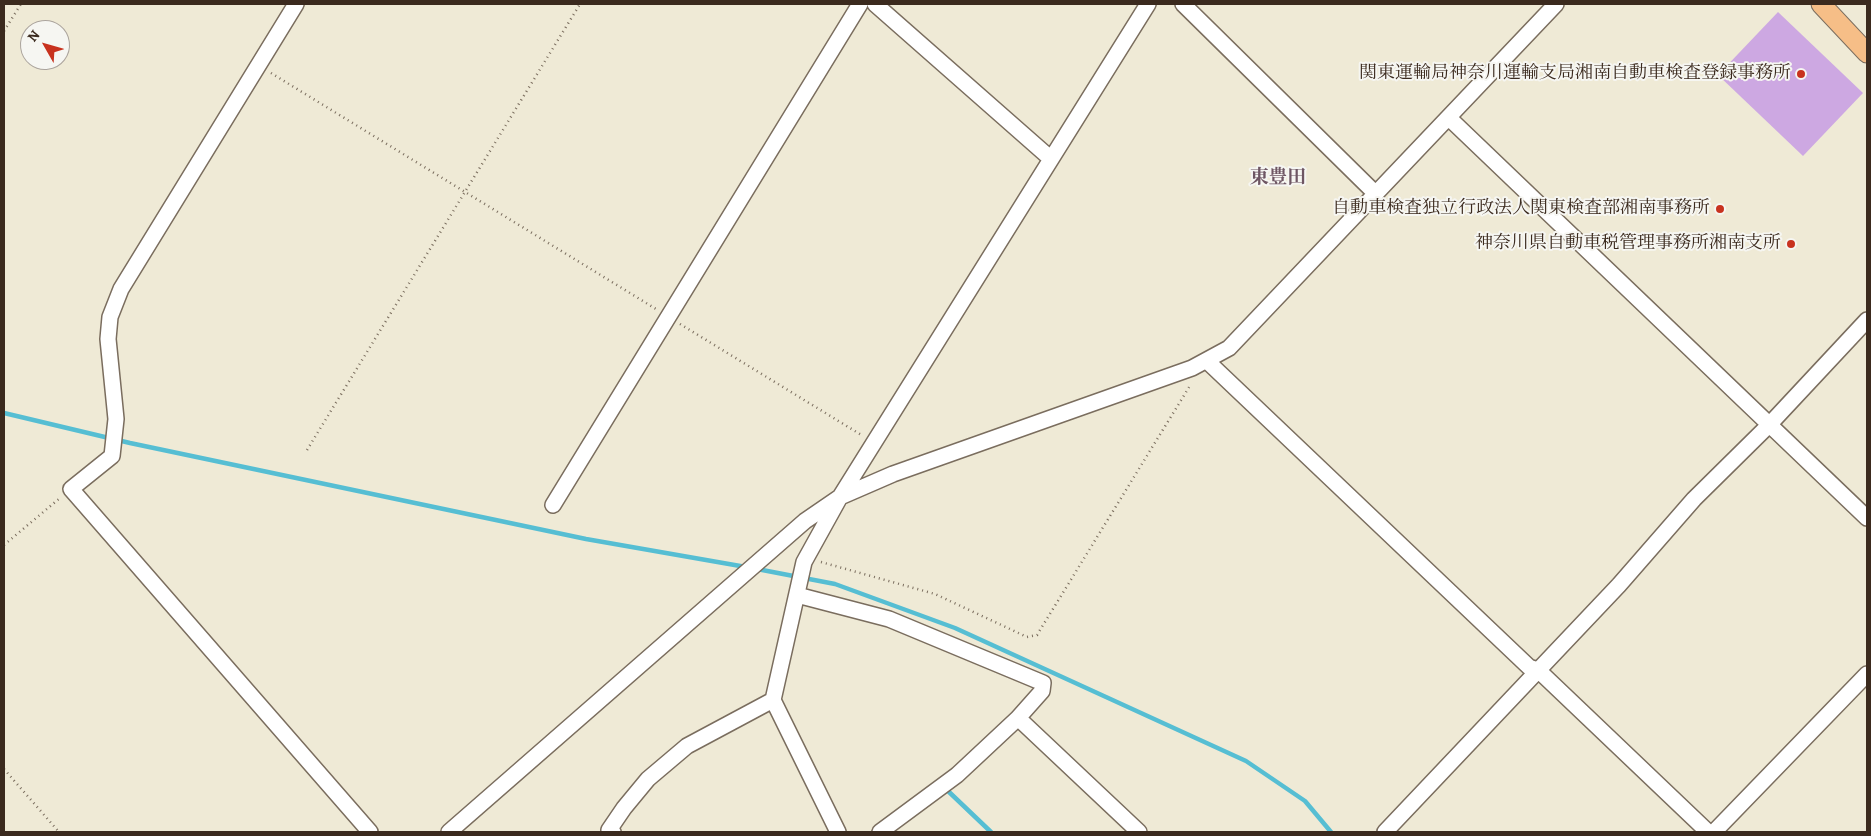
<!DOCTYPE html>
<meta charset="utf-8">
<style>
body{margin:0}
#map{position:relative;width:1871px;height:836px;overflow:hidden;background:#efead6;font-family:Alegreya,serif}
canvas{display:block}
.frame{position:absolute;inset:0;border:5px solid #3b2a1e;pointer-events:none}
.north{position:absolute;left:20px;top:20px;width:50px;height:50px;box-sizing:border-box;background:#f6f6f2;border:1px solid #aba49d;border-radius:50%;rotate:308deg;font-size:14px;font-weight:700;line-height:20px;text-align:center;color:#3b2a1e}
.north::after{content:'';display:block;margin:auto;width:18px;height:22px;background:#c8321e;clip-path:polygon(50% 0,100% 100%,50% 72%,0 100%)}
</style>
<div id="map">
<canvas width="1871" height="836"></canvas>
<div class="frame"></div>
<div class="north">N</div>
</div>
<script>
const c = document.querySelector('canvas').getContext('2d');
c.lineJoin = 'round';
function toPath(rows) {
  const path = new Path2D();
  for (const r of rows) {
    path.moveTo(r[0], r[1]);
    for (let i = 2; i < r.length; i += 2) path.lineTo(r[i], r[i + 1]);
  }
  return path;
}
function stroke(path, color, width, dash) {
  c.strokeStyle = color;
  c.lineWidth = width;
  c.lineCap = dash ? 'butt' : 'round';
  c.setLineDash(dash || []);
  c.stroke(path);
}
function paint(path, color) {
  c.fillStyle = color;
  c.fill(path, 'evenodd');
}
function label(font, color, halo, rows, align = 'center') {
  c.font = font + ' Alegreya,"Noto Serif JP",serif';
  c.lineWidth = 4;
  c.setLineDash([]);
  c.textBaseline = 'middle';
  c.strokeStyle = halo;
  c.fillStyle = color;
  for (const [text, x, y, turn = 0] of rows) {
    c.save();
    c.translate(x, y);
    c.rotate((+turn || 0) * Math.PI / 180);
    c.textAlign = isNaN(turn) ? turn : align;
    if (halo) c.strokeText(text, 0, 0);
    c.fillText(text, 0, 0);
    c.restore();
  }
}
stroke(toPath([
 [4,413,130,443,586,539,746,567],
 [757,569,835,584,955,628,1246,761,1305,801,1331,832],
 [948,791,991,832]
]), '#56bed3', 4.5);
paint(toPath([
 [1778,12,1863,93,1803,156,1718,75]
]), '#cda8e2');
const minor = toPath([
 [296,4,121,289,110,317,108,339,116,419,112,456,71,489,370,832],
 [875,4,1050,158],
 [1183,4,1376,194],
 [1449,118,1867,518],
 [1207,361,1529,667,1538,670,1708,832],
 [553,505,860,4],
 [797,595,889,619,1043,683,1042,691,1018,718],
 [449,832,805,521,840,497,893,474,1192,368,1229,348,1556,4],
 [613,832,609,830,624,808,648,779,687,746,773,700],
 [838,832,773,700,804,562,840,497,1148,4],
 [880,832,957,775,1018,718,1139,832],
 [1385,832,1619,585,1694,499,1769,425,1867,320],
 [1714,832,1867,674]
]);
const major = toPath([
 [1821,4,1867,53]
]);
stroke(minor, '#7a6d5e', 18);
stroke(major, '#7a6d5e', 21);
stroke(toPath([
 [4,31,21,4],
 [271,73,656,309],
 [680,324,863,436],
 [307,450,580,4],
 [4,545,60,498],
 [821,562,935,594,1027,637,1037,635,1191,384],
 [4,769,59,832]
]), '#7a6d5e', 2.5, [1, 4]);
stroke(minor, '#fff', 15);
stroke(major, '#f6be87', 19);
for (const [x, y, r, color] of [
 [1801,74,5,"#c8321e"],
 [1720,209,5,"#c8321e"],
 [1791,244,5,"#c8321e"]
]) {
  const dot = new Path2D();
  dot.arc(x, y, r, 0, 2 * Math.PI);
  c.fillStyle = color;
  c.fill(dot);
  stroke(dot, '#f6f6f2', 2);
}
label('18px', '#3b2a1e', '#f6f6f2', [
 ["関東運輸局神奈川運輸支局湘南自動車検査登録事務所",1791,74],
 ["自動車検査独立行政法人関東検査部湘南事務所",1710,209],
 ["神奈川県自動車税管理事務所湘南支所",1781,244]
], 'right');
label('bold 19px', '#6e5663', '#f6f6f2', [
 ["東豊田",1278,178]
]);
</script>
